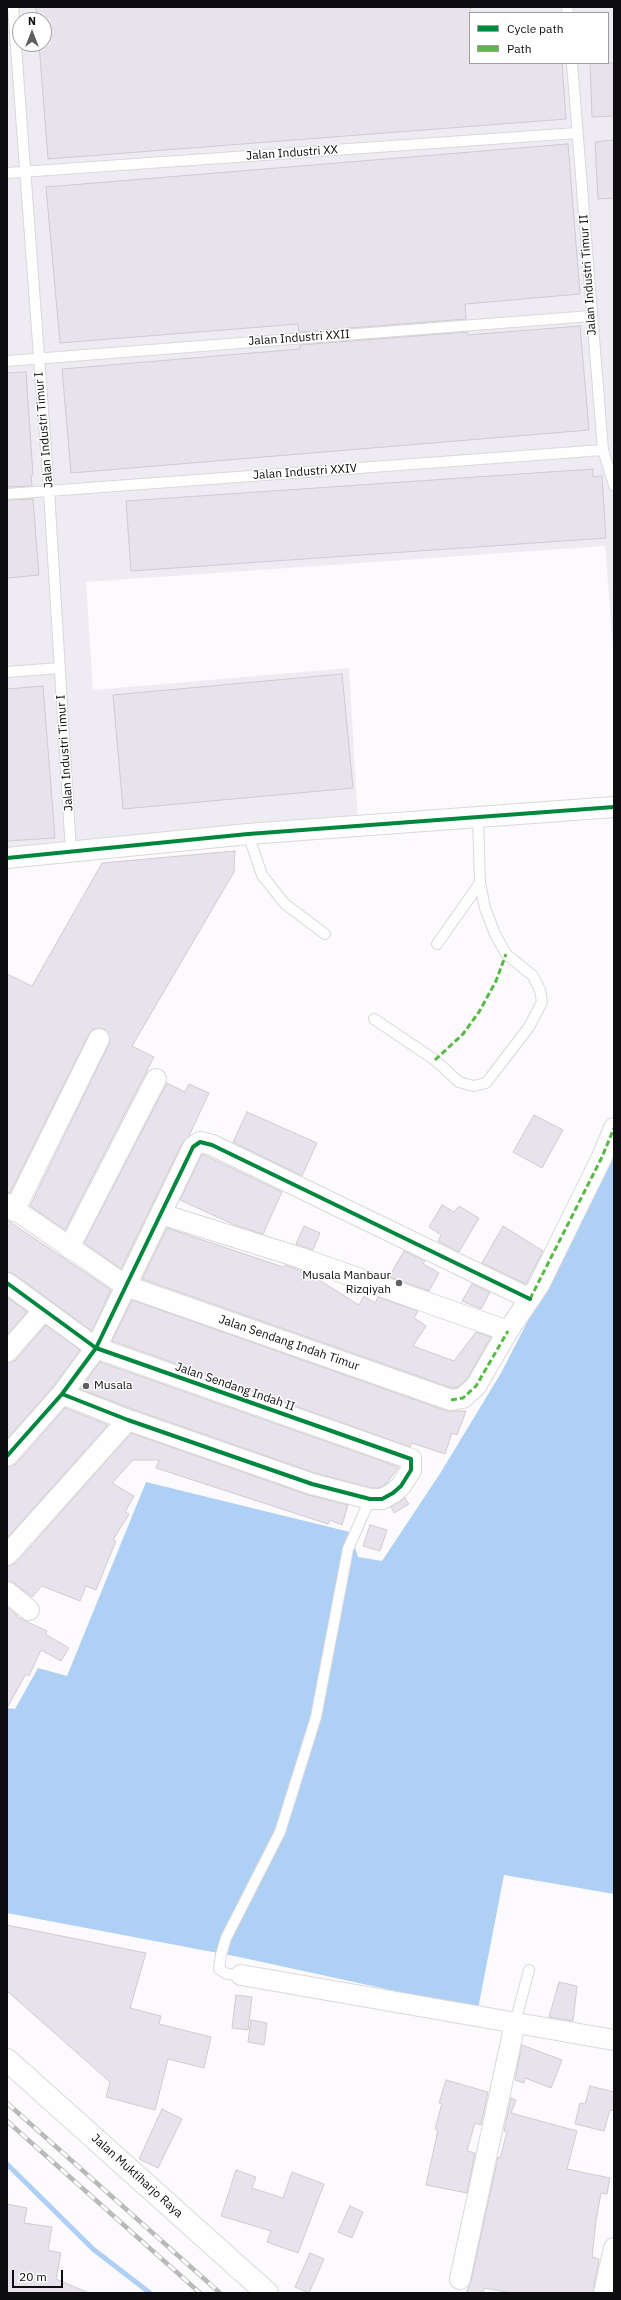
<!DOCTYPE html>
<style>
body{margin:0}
#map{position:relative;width:621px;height:2300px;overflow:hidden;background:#fcfafd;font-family:"IBM Plex Sans",sans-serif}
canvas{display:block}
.frame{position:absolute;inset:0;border:8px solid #0d0c0e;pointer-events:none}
.legend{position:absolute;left:469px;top:12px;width:140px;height:52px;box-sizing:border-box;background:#fff;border:1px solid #9e9e9f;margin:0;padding:5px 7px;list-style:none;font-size:12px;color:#0d0c0e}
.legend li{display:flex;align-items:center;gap:8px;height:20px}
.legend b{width:20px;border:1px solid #9e9e9f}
.north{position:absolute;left:12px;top:12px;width:40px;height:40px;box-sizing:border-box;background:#fff;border:1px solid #9e9e9f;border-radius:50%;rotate:0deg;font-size:11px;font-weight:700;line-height:16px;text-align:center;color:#0d0c0e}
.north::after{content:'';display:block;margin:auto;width:14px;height:18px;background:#615f62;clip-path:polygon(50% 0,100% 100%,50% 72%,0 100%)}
.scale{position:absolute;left:12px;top:2270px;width:51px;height:18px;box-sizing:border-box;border:2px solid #0d0c0e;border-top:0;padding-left:5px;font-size:12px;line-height:14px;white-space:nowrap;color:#0d0c0e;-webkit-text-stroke:3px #fff;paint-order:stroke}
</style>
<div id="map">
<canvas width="621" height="2300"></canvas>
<div class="frame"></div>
<ul class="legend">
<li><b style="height:5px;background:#00873e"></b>Cycle path</li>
<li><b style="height:5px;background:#58b947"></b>Path</li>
</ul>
<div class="north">N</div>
<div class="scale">20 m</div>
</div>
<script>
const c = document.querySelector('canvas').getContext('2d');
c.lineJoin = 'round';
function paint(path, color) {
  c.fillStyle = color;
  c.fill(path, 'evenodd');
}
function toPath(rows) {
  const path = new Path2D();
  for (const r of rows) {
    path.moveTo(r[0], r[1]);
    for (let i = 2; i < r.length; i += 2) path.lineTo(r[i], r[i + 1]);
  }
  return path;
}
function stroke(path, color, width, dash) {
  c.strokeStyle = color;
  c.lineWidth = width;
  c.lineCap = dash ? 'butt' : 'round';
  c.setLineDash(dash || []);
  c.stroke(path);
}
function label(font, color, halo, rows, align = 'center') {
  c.font = font + ' "IBM Plex Sans",sans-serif';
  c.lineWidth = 3;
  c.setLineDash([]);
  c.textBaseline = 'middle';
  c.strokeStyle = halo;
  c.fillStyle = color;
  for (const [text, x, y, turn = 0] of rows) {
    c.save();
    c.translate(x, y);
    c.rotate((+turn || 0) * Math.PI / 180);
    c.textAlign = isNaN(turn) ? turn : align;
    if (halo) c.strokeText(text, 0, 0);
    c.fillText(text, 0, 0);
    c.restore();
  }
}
paint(toPath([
 [7,7,614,7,614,660,605,546,86,582,93,690,349,668,358,821,7,850],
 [470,13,608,13,608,63,470,63],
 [20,20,44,20,44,44,20,44]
]), '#efebf2');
paint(toPath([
 [614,1154,614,1894,504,1875,478,2009,239,1957,7,1913,7,1708,15,1709,38,1668,67,1676,146,1482,350,1532,358,1557,382,1561,441,1472,501,1373]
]), '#aed0f4');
stroke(toPath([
 [7,2164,93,2249,150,2293]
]), '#aed0f4', 5);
const building = toPath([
 [36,7,470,7,470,63,562,63,566,119,48,159,39,44,44,44,44,20,37,20,36,7],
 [590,63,614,63,614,116,592,117,590,63],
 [614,140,614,198,598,199,595,142,614,140],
 [568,144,580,294,465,304,466,319,299,332,298,324,60,343,46,187,568,144],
 [580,326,589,430,71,473,62,369,300,349,300,345,467,332,467,335,580,326],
 [26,372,33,475,31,475,32,486,7,487,7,373,26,372],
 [593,469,593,477,602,476,606,538,131,571,126,501,593,469],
 [33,499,39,575,7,578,7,500,33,499],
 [342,674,353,788,123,809,113,695,342,674],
 [43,686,55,838,7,841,7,689,43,686],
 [235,851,234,872,132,1046,154,1057,65,1230,30,1206,109,1044,110,1038,104,1029,93,1029,89,1034,10,1193,7,1193,7,974,32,986,102,863,235,851],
 [167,1083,185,1092,189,1084,209,1093,189,1136,183,1142,121,1269,84,1243,167,1083],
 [247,1112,317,1143,302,1176,233,1142,247,1112],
 [534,1115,563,1130,542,1168,513,1152,534,1115],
 [202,1154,282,1192,263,1234,237,1226,180,1200,202,1154],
 [442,1205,454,1212,459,1206,479,1218,459,1252,438,1241,441,1235,429,1227,442,1205],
 [7,1220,111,1290,92,1331,14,1274,7,1272,7,1220],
 [304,1226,320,1233,313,1250,296,1244,304,1226],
 [503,1226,543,1251,526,1284,482,1263,503,1226],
 [167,1228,283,1267,285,1265,308,1273,359,1305,364,1296,375,1303,378,1297,418,1311,414,1318,426,1326,413,1346,454,1361,476,1332,491,1337,467,1379,458,1387,452,1388,142,1279,167,1228],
 [404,1251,425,1261,423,1264,439,1273,429,1291,389,1277,404,1251],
 [472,1284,490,1292,481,1309,462,1301,472,1284],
 [7,1297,27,1312,7,1335,7,1297],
 [132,1300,447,1411,466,1411,457,1435,452,1433,445,1454,412,1443,410,1447,112,1341,132,1300],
 [46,1325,80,1350,53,1387,7,1439,7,1363,16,1360,46,1325],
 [100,1362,399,1467,386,1484,379,1488,371,1488,315,1473,132,1409,80,1389,100,1362],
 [65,1408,108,1425,7,1538,7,1467,16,1464,65,1408],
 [131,1433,308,1495,348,1505,342,1525,330,1520,328,1524,156,1468,159,1460,133,1460,112,1483,134,1496,125,1512,129,1514,113,1540,116,1541,96,1590,86,1586,80,1601,42,1586,32,1597,14,1583,7,1581,7,1566,16,1563,131,1433],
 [405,1498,409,1504,394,1513,391,1507,405,1498],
 [370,1525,387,1530,380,1551,363,1546,370,1525],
 [7,1607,17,1615,15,1616,47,1631,45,1634,69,1648,61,1661,41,1650,29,1676,26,1674,7,1708,7,1607],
 [7,1925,146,1953,130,2008,161,2016,159,2024,211,2037,204,2068,168,2059,155,2110,106,2097,110,2082,7,1991,7,1925],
 [559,1982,577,1986,573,2021,549,2017,559,1982],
 [236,1995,252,1997,248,2030,232,2028,236,1995],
 [251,2020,267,2023,264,2045,248,2042,251,2020],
 [522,2045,562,2060,551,2088,525,2078,524,2083,515,2080,522,2045],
 [446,2080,488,2092,481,2125,475,2123,467,2151,475,2153,467,2193,426,2185,438,2130,435,2129,442,2103,439,2103,446,2080],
 [590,2086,614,2092,614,2111,610,2110,604,2131,575,2124,580,2103,585,2104,590,2086],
 [511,2098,516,2100,511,2113,577,2131,567,2169,610,2178,607,2194,601,2193,596,2221,592,2257,599,2259,593,2293,511,2293,484,2288,483,2293,466,2293,471,2281,498,2157,500,2158,507,2132,504,2131,511,2098],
 [162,2109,182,2119,158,2168,139,2159,162,2109],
 [236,2170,256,2177,252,2188,283,2198,292,2172,324,2184,298,2253,267,2242,271,2231,221,2216,236,2170],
 [7,2204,27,2208,24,2223,52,2227,48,2250,61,2253,56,2279,89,2293,7,2293,7,2204],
 [350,2206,363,2212,352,2238,338,2232,350,2206],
 [310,2253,324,2259,309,2293,295,2287,310,2253]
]);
paint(building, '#e8e2ec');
stroke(building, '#cdccce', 1);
const service = toPath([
 [13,7,49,491,71,852],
 [567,7,568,13],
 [572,63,603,450,614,485],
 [7,173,577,133],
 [7,361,591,316],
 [7,494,603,450],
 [7,672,60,668],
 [248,834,262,875,277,894,285,904,325,934],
 [437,944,480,883],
 [374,1019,435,1060,459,1082,473,1086,486,1083,529,1027,542,1002,540,990,533,976,506,954,495,934,485,908,480,883,478,817],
 [241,1975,227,1974,219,1969,221,1955,226,1938,280,1832,316,1717,348,1549,370,1499],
 [515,2023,529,1970]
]);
const minor = toPath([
 [7,858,248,834,614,807],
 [7,1204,126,1286,451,1400,463,1398,476,1386,508,1331,539,1285,602,1157,614,1128],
 [14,1211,99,1039],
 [161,1214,298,1257,508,1331],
 [69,1248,156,1079],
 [7,1283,96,1348,411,1459,411,1470,401,1486,393,1493,382,1499,370,1499,312,1484,128,1420,62,1394],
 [7,1352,44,1310],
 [7,1456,62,1394,96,1348,193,1147,200,1142,212,1145,530,1299],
 [7,1555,128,1420],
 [7,1592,29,1610],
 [241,1975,614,2040],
 [460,2279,515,2023],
 [604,2293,614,2248]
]);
const tertiary = toPath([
 [7,2060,267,2293]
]);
stroke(service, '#d9d8da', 12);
stroke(minor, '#d9d8da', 22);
stroke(tertiary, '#d9d8da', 24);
stroke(service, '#fffeff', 10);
stroke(minor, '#fffeff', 20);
stroke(tertiary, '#fffeff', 22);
const rail = toPath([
 [7,2103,220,2293],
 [7,2121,200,2293]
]);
stroke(rail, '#bab9ba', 4.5);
stroke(rail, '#fff', 3, [9]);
stroke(toPath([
 [435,1060,463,1034,479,1012,496,981,506,954],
 [530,1299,602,1157,614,1128],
 [451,1400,463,1398,476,1386,508,1331]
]), '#58b947', 3, [6, 3]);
stroke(toPath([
 [7,858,248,834,614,807],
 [7,1283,96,1348,411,1459,411,1470,401,1486,393,1493,382,1499,370,1499,312,1484,128,1420,62,1394],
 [7,1456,62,1394,96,1348,193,1147,200,1142,212,1145,530,1299]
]), '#00873e', 4);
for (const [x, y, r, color] of [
 [399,1283,4,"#615f62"],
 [86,1386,4,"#615f62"]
]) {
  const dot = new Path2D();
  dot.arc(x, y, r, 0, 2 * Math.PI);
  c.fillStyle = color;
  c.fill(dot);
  stroke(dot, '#fff', 1.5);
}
label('12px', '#0d0c0e', '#fff', [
 ["Jalan Industri XX",292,153,-4],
 ["Jalan Industri Timur II",588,275,-94],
 ["Jalan Industri XXII",299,338,-4],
 ["Jalan Industri Timur I",44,430,-95],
 ["Jalan Industri XXIV",305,472,-4],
 ["Jalan Industri Timur I",65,753,-94],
 ["Jalan Sendang Indah Timur",289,1343,19],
 ["Jalan Sendang Indah II",235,1387,19],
 ["Jalan Muktiharjo Raya",137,2176,42]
]);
label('12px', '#0d0c0e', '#fff', [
 ["Musala Manbaur",391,1276],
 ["Rizqiyah",391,1290],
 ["Musala",94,1386,"left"]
], 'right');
</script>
